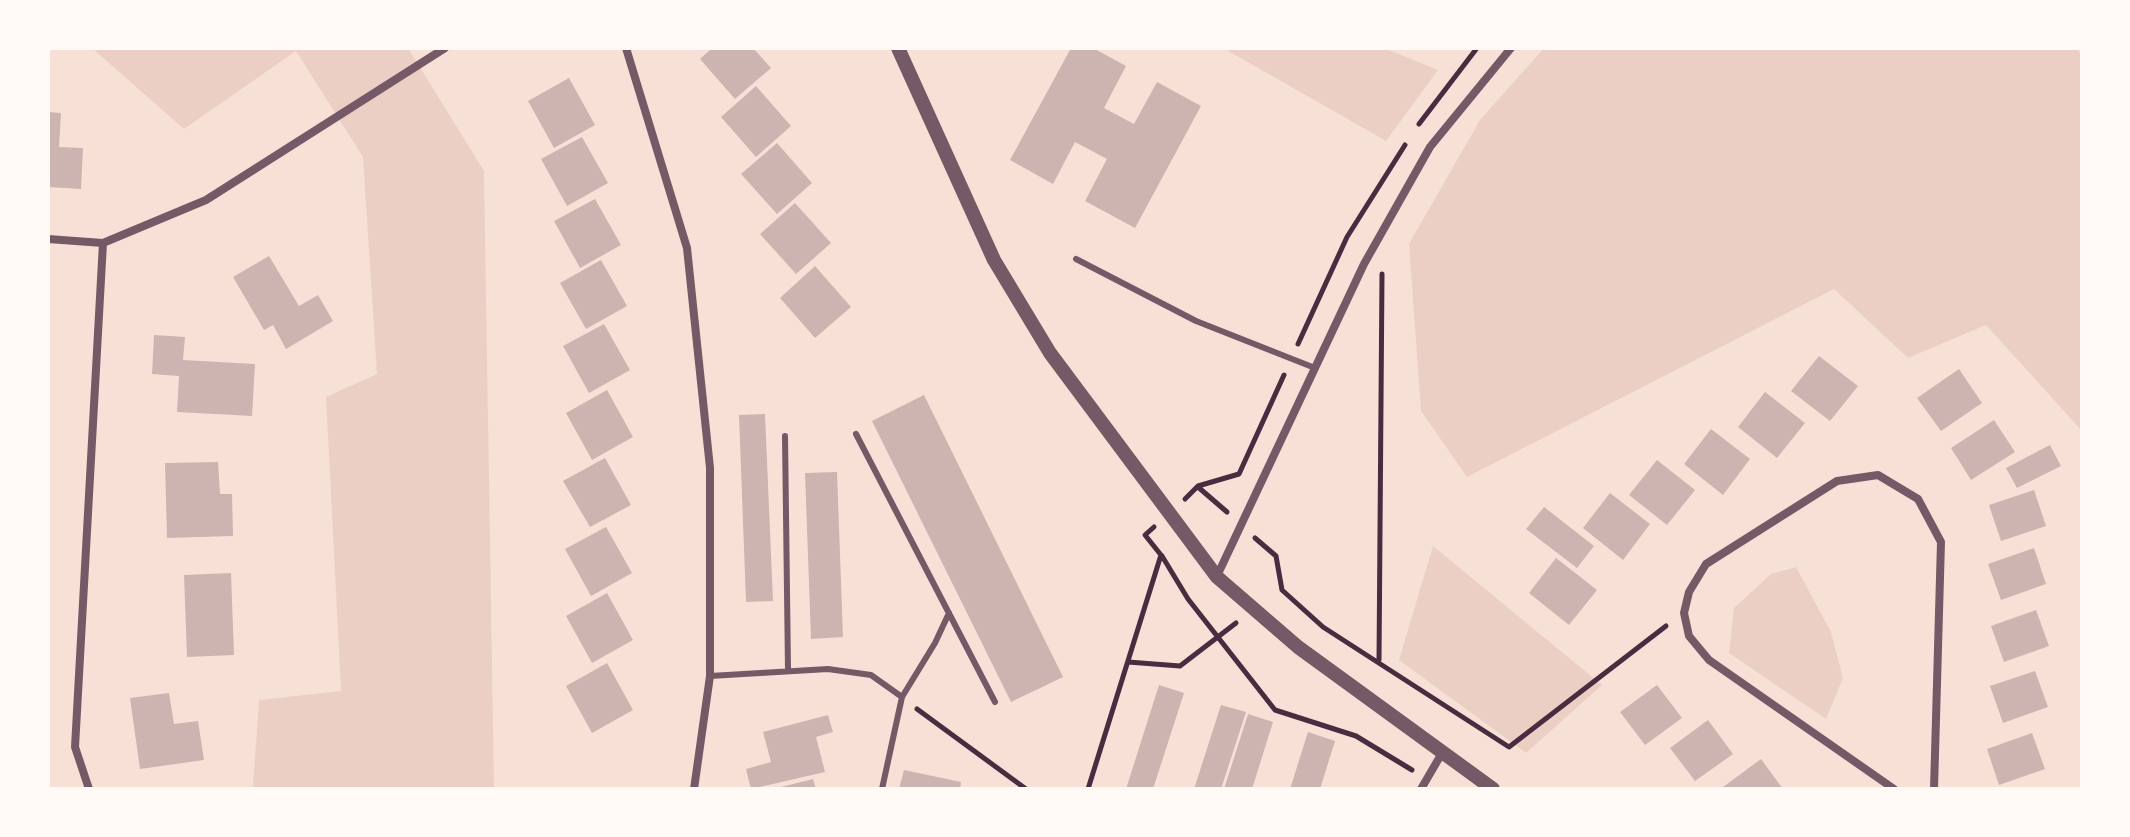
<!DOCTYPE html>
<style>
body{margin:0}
#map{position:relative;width:2130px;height:837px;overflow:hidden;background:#f7e1d7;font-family:"IBM Plex Sans",sans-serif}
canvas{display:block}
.frame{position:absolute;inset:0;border:50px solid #fffaf5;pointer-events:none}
</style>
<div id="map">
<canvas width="2130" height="837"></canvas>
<div class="frame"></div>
</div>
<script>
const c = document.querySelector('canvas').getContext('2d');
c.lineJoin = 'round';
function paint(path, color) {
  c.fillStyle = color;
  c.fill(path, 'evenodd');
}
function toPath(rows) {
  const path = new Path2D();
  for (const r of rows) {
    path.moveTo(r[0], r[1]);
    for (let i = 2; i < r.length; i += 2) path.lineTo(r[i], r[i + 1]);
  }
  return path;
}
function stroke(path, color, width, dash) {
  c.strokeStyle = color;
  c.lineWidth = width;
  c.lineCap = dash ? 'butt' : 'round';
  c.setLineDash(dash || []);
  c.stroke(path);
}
paint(toPath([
 [92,48,408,48,484,171,494,789,253,787,259,700,341,691,326,397,377,374,363,157,296,51,184,129],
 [1223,48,1384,48,1438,70,1386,141],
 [1544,48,2077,48,2082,56,2082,431,1986,325,1908,358,1834,289,1467,477,1421,411,1409,244,1480,120],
 [1433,546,1602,685,1526,753,1399,660],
 [1796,567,1831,632,1843,678,1826,719,1729,653,1734,608,1771,574]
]), '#ebcfc5');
paint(toPath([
 [712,48,753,48,771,68,735,99,700,59],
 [1071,48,1093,48,1126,66,1104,108,1134,124,1157,82,1201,106,1135,228,1085,201,1107,159,1075,142,1053,184,1010,160],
 [569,78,595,125,554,148,528,101],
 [756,86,791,126,756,157,721,117],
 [48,112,61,113,59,147,83,148,81,189,48,187],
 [582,137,608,183,567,206,541,159],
 [777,143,812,183,777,214,741,174],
 [595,199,621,245,580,268,554,221],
 [795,203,831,243,796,274,760,234],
 [269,256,299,306,318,295,333,321,286,349,273,325,264,330,233,277],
 [601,260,627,306,586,329,560,283],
 [815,266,851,307,815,338,780,298],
 [604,324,630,370,589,393,563,346],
 [154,335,185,337,183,360,255,364,252,416,177,412,179,376,152,374],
 [1819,356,1858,386,1830,421,1791,391],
 [1959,369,1982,403,1941,431,1917,398],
 [607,390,633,437,592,460,566,413],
 [1765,392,1805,423,1777,458,1738,427],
 [924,395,1063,677,1011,702,872,421],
 [765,414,773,601,746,602,739,415],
 [1994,420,2015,452,1971,480,1951,448],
 [1711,429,1750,459,1723,495,1684,464],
 [2050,445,2061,466,2017,488,2006,468],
 [605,458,631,505,590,527,563,481],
 [1657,460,1695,490,1667,525,1629,495],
 [218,462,220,494,232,494,233,536,167,538,165,463],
 [837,472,843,637,811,639,805,473],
 [2034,490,2046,526,2001,541,1989,505],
 [1610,493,1650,524,1623,560,1583,528],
 [1544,507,1594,546,1577,568,1526,529],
 [606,527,632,573,591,596,565,549],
 [2034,548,2046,584,2001,600,1988,564],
 [1556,558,1597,590,1569,625,1529,593],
 [231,573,234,655,187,657,184,575],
 [607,593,633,640,592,663,566,616],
 [2036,610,2049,646,2004,662,1991,626],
 [607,663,633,710,592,733,566,686],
 [2035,671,2048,707,2003,723,1990,686],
 [1159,685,1184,693,1153,789,1126,789],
 [1657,685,1682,718,1645,745,1620,712],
 [169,693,174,724,198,721,204,760,140,769,130,698],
 [1221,705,1246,712,1221,789,1194,789],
 [1248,714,1273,722,1252,789,1224,789],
 [828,715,833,732,816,737,825,772,751,789,746,769,771,762,763,732],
 [1708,720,1733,754,1695,781,1670,748],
 [1308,732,1335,741,1320,789,1290,789],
 [2032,733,2045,769,1999,785,1987,749],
 [1761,759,1783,789,1725,789,1723,787],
 [904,770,961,782,960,789,899,789],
 [813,779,816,789,777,789,777,788]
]), '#ccb4b1');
stroke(toPath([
 [1419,124,1477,48],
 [1298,344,1347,237,1405,145],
 [1198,487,1227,512],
 [1185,499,1198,486,1239,474,1284,375],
 [1255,538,1276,556,1282,590,1323,627,1509,747,1666,626],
 [1162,556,1188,599,1275,710,1356,736,1412,770],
 [1379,660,1382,274],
 [1128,662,1180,666,1236,623],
 [917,709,1026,789],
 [1088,789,1161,555,1145,535,1154,527]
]), '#4a2c40', 5);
stroke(toPath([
 [1076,259,1196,321,1315,368],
 [856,434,995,702],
 [785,436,788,670],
 [710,676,828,669,871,675,902,697],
 [882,789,902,697,935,643,949,613]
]), '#755966', 6);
stroke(toPath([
 [626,48,687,248,710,468,710,676,694,789],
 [48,239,103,243,206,200,445,48],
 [1217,576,1364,264,1430,147,1511,48],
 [89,789,75,747,103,243],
 [1421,789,1442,753],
 [1894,789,1709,660,1689,636,1684,613,1689,592,1706,564,1837,481,1878,475,1918,499,1941,542,1934,789]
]), '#755966', 8);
stroke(toPath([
 [898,48,994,260,1050,353,1217,577,1298,647,1493,789]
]), '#755966', 14);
</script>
